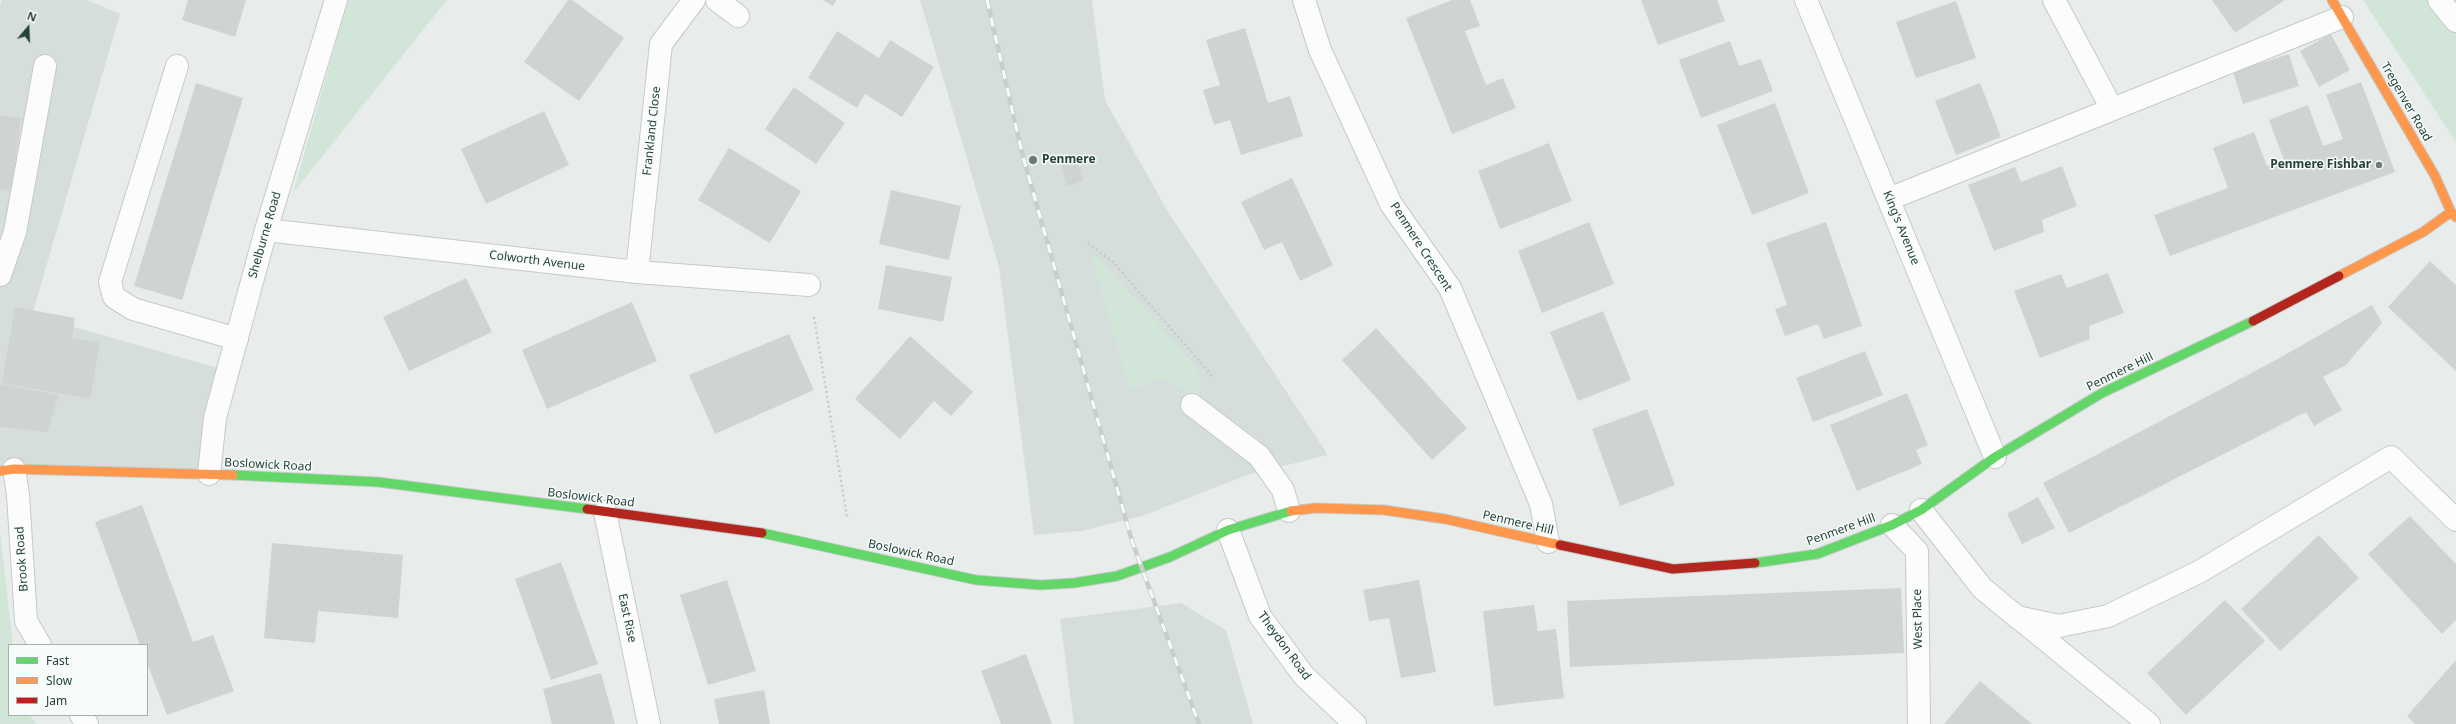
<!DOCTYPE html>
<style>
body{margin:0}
#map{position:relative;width:2456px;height:724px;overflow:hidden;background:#e8edeb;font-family:"Noto Sans",sans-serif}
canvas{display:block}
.legend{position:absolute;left:8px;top:644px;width:140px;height:72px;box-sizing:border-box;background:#f7fbf9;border:1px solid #a3b1ad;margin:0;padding:5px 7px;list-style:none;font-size:12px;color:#24423a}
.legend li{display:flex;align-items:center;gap:8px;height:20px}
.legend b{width:20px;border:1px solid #a3b1ad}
.north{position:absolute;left:8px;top:8px;width:40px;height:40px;-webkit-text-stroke:3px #f7fbf9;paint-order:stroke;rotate:19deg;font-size:11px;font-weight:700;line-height:16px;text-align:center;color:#24423a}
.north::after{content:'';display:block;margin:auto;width:14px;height:18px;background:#24423a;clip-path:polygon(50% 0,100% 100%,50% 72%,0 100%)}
</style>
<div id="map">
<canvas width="2456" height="724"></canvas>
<ul class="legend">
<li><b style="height:5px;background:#63d668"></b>Fast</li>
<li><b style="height:5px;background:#ff974d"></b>Slow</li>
<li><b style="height:5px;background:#b3261e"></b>Jam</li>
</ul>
<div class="north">N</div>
</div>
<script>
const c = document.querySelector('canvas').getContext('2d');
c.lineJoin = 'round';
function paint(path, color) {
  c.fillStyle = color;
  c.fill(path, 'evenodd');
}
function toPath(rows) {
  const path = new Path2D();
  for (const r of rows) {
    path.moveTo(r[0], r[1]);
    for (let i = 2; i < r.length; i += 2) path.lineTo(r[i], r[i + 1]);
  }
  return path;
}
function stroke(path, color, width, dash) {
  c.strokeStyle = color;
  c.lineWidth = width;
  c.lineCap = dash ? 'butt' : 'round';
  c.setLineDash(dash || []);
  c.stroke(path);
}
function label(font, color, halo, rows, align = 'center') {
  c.font = font + ' "Noto Sans",sans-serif';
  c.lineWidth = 3;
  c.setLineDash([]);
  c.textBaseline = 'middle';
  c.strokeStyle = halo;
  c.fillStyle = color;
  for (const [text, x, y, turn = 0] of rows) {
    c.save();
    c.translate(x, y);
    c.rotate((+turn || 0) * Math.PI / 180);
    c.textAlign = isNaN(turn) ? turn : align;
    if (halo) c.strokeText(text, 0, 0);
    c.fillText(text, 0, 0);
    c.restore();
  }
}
paint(toPath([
 [2,0,87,0,120,14,32,315,228,371,209,474,0,471,0,6],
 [920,0,1092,0,1105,100,1167,210,1328,455,1247,475,1142,516,1081,531,1034,535,999,267],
 [1181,603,1226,630,1253,724,1074,724,1060,619]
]), '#d6dedb');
paint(toPath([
 [348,0,447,0,293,193],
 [2363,0,2456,0,2456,142],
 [1091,254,1100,260,1185,354,1201,377,1200,394,1193,398,1164,377,1130,390],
 [0,530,13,645,9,645,9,715,29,715,37,724,0,724]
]), '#d1e6d8');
paint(toPath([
 [188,0,246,0,235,37,182,20],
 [568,0,572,0,624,38,579,101,524,62],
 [823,0,836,0,833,6],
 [1452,0,1470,0,1480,26,1465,31,1486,85,1503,78,1516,108,1452,134,1406,18],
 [1641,0,1717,0,1725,21,1658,45],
 [2212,0,2285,0,2235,33],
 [1956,1,1976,58,1916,78,1896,22],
 [1245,28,1268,103,1290,96,1303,136,1241,155,1230,120,1214,125,1203,90,1220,85,1206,40],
 [837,31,879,58,890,40,934,67,902,117,865,94,857,108,808,78],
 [2331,34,2350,70,2319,87,2300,51],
 [1730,41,1739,66,1761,59,1773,91,1701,118,1679,60],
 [2289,54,2299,86,2243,104,2233,72],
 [2361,82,2395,172,2170,256,2154,215,2228,188,2213,148,2254,132,2267,166,2284,160,2269,120,2308,105,2323,146,2343,139,2326,95],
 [196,83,243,98,182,300,134,286],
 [1980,83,2001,137,1956,155,1935,101],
 [794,87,845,123,816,164,765,129],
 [1775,103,1809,193,1752,215,1717,125],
 [544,111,569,165,486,204,461,149],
 [0,115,21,118,11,191,0,189],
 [1549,143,1572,201,1500,229,1478,171],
 [729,148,801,191,770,243,698,200],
 [1075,154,1083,181,1067,186,1059,158],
 [2062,166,2077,206,2042,220,2044,232,1994,251,1968,185,2015,167,2021,182],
 [1292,178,1333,265,1300,281,1282,242,1264,250,1241,202],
 [891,190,961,206,949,260,879,244],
 [1589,222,1614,284,1542,313,1518,251],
 [1826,222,1862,326,1824,339,1818,324,1785,336,1775,309,1787,305,1766,243],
 [2430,261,2456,285,2456,371,2388,307],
 [886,265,952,277,943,322,878,309],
 [2108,273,2124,313,2089,326,2090,339,2040,358,2014,291,2061,274,2067,288],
 [466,278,492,332,409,371,383,317],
 [632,302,657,361,547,409,522,350],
 [2372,305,2382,323,2346,365,2323,377,2342,410,2314,426,2306,412,2069,533,2043,483,2276,360],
 [15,307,75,318,72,338,100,343,90,399,2,383],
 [1603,311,1631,380,1578,401,1550,332],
 [1376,328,1467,428,1432,460,1342,360],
 [789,334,814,390,715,434,689,375],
 [910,336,973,392,951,416,934,401,900,439,855,399],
 [1865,351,1883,395,1813,422,1796,378],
 [0,384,58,395,48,432,0,427],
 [1907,393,1928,445,1916,450,1922,464,1857,491,1830,425],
 [1647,409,1675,485,1620,506,1592,429],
 [2038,497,2055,528,2022,544,2007,514],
 [142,505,193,642,213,635,234,691,167,715,147,663,147,645,140,645,95,522],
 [2410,516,2456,564,2456,620,2442,634,2368,554],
 [2319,535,2359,578,2280,651,2241,609],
 [272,543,403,555,398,618,318,611,315,643,264,638],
 [561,562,598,664,551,680,515,579],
 [727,580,756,671,708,685,680,595],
 [1419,580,1436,672,1401,678,1389,618,1369,621,1363,590],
 [1901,588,1904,653,1570,667,1567,601],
 [2225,600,2265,641,2186,715,2147,673],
 [1534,605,1538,631,1556,629,1564,698,1494,706,1483,611],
 [1026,654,1052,724,1001,724,981,671],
 [2456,660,2456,724,2415,724,2407,716],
 [601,673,615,724,552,724,543,689],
 [1980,681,2032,724,1944,724],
 [764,690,770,724,719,724,714,699]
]), '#cfd4d2');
const lane = toPath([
 [2054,0,2112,109],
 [2439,0,2456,21],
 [177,66,110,282,114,297,133,309,237,339],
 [1889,199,2342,17],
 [0,275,15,232,45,66],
 [1192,405,1259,456,1283,490,1289,511]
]);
const street = toPath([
 [717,0,738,16],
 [1304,0,1320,50,1391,204,1450,288,1541,504,1548,542],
 [1806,0,1995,457],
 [266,230,637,272,809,285],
 [637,272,661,44,694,0],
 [14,469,18,495,26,621,40,645],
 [209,474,215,418,266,230,336,0],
 [1921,510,1982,588,2017,617,2059,626,2108,616,2199,572,2391,457,2456,520],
 [605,512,649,724],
 [1892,525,1917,551,1919,724],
 [1228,530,1260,616,1304,676,1355,724],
 [2020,619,2149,724],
 [81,715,87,724]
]);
const fast = toPath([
 [233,475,378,482,587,509],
 [762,533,976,580,1041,585,1074,583,1117,576,1170,557,1228,530,1291,511],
 [1755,563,1817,554,1892,525,1921,510,1995,457,2102,393,2253,321]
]);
const slow = toPath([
 [2332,0,2435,176,2451,212,2456,217],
 [2339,276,2423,232,2451,212],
 [0,471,14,469,233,475],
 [1291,511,1316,508,1384,510,1445,519,1560,545]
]);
const jam = toPath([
 [2253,321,2339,276],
 [587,509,762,533],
 [1560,545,1673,569,1755,563]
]);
stroke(lane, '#c5cac8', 24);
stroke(street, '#c5cac8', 24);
stroke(fast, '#c3cbc8', 11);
stroke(slow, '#c3cbc8', 11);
stroke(jam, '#c3cbc8', 11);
stroke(toPath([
 [1088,243,1114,263,1214,378],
 [814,317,847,517]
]), '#c3ccca', 2.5, [2, 3]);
stroke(lane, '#fcfcfc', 22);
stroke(street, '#fcfcfc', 22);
stroke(fast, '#63d668', 9);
stroke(slow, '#ff974d', 9);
stroke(jam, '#b3261e', 9);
const rail = toPath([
 [987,0,1022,153,1132,541,1199,724]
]);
stroke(rail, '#c9cdcc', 4.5);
stroke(rail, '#f7fbf9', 3, [9]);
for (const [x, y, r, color] of [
 [1033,160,5,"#697e78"],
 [2379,165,4,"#697e78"]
]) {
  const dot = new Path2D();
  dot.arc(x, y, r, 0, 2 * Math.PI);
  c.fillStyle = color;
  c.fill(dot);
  stroke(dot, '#f7fbf9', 1.5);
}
label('12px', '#24423a', '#f7fbf9', [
 ["Tregenver Road",2406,102,60],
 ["Frankland Close",652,131,-84],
 ["King's Avenue",1901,228,68],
 ["Shelburne Road",265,235,-74],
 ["Penmere Crescent",1421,247,57],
 ["Colworth Avenue",537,261,7],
 ["Penmere Hill",2120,372,-26],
 ["Boslowick Road",268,465,3],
 ["Boslowick Road",591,498,7],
 ["Penmere Hill",1518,523,13],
 ["Penmere Hill",1841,530,-20],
 ["Boslowick Road",911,553,12],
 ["Brook Road",22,559,-94],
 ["East Rise",627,618,78],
 ["West Place",1918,619,-91],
 ["Theydon Road",1284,646,54]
]);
label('bold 12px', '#24423a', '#f7fbf9', [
 ["Penmere",1042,160],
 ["Penmere Fishbar",2371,165,"right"]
], 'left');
</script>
